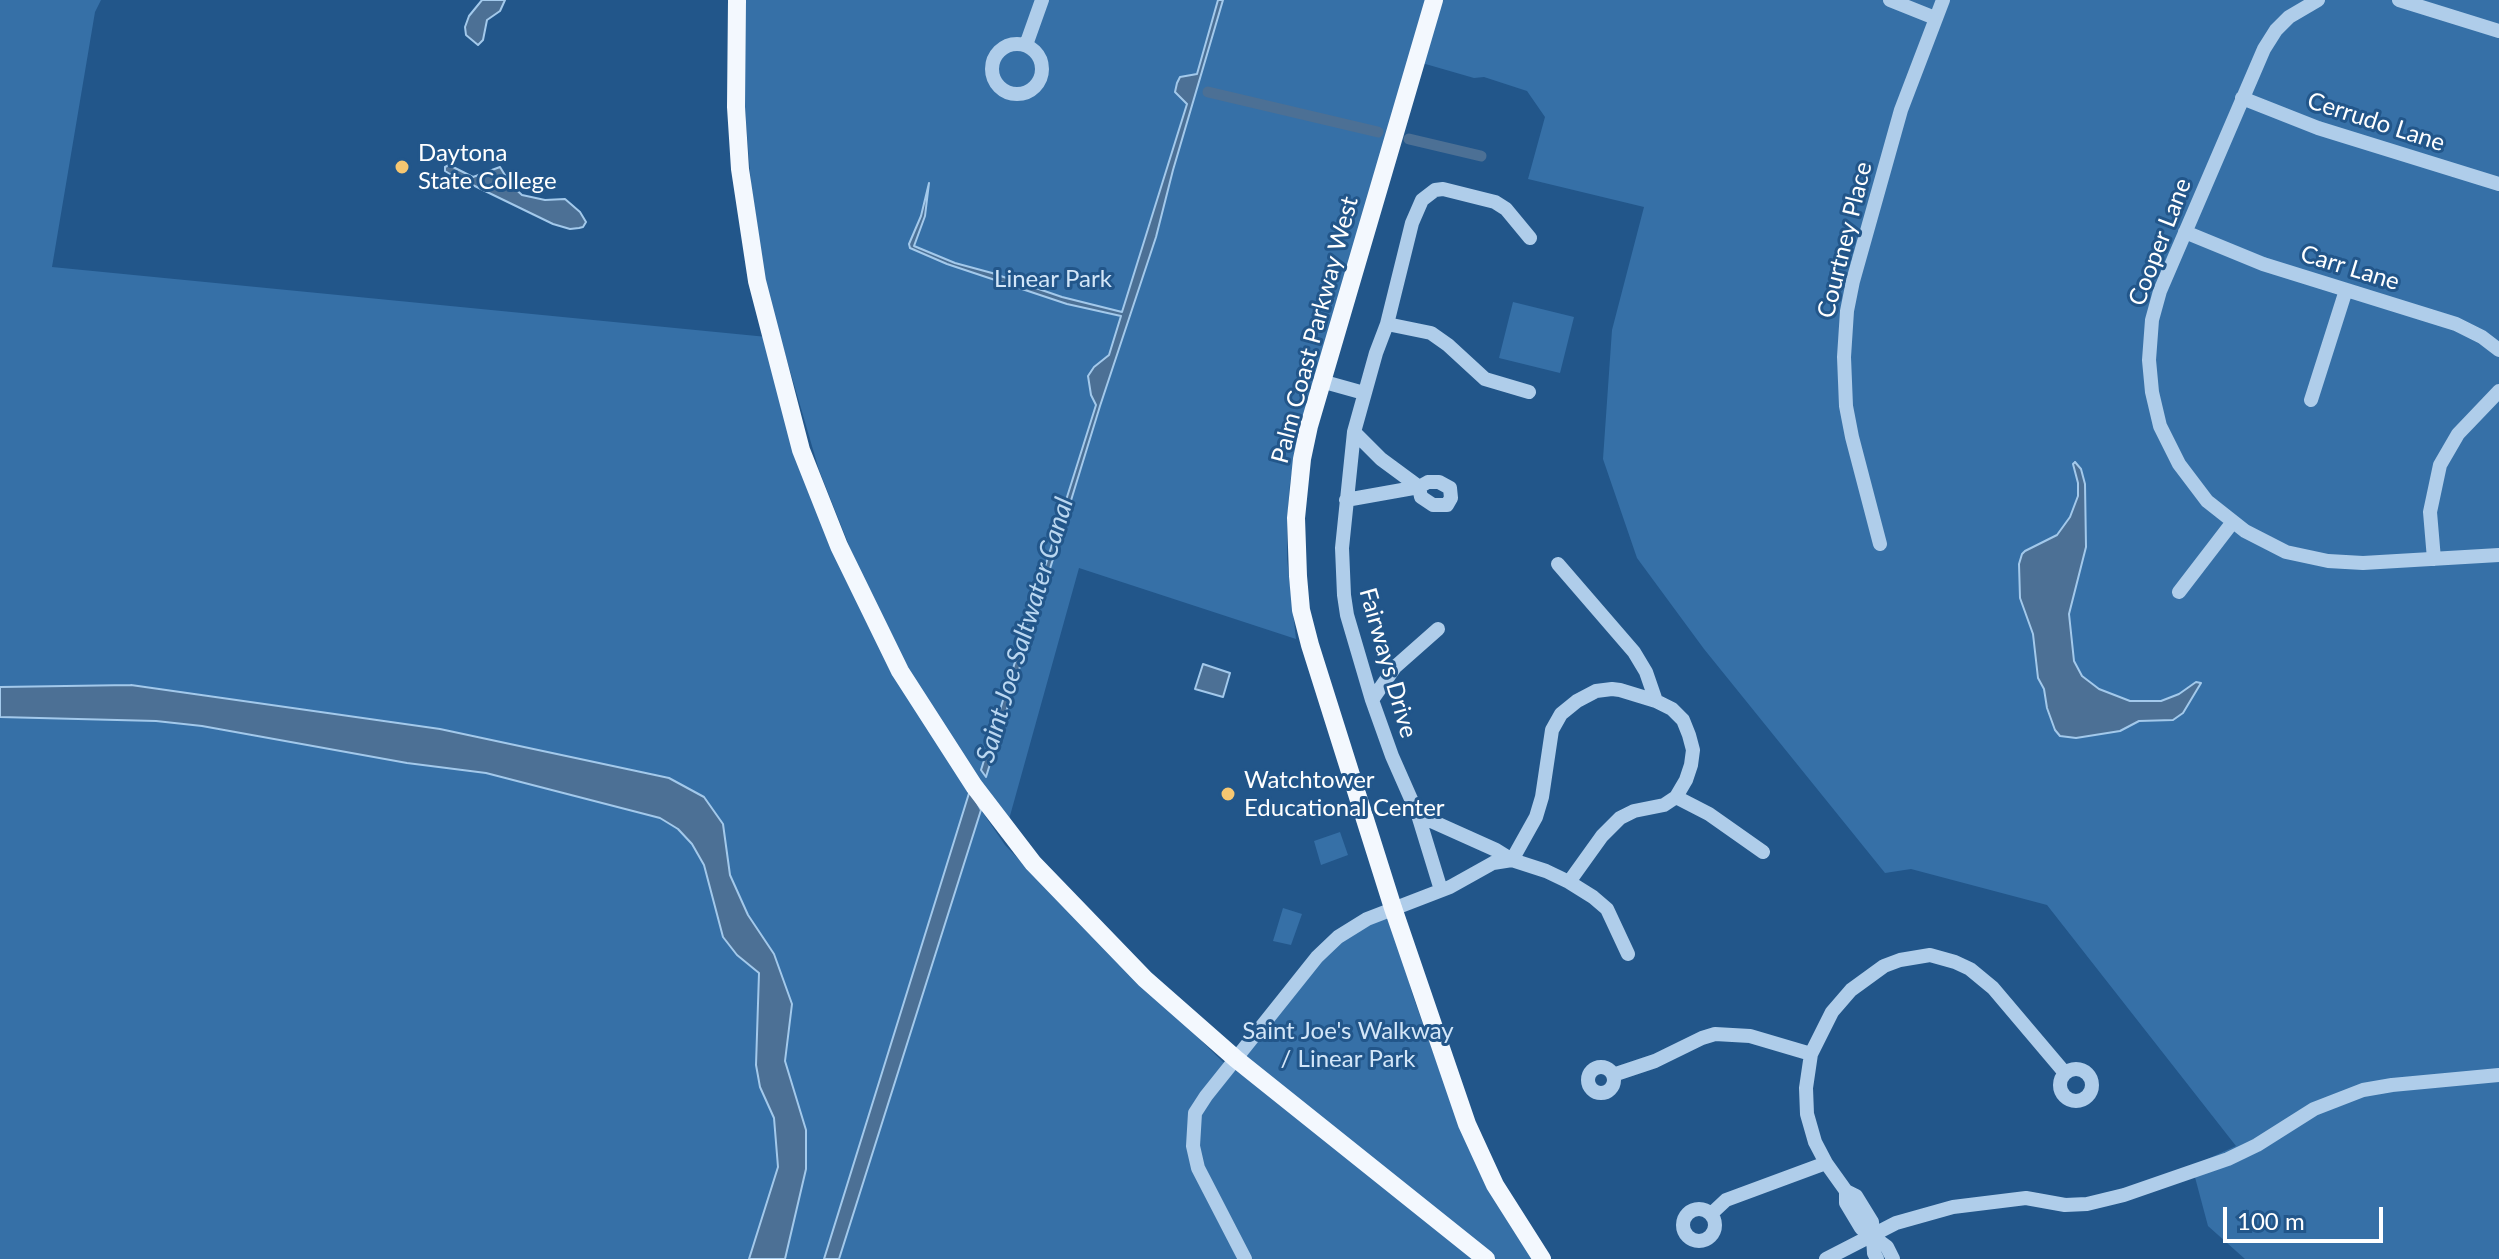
<!DOCTYPE html>
<style>
body{margin:0}
#map{position:relative;width:2499px;height:1259px;overflow:hidden;background:#22568a;font-family:Lato,sans-serif}
canvas{display:block}
.scale{position:absolute;left:2223px;top:1207px;width:160px;height:36px;box-sizing:border-box;border:4px solid #fff;border-top:0;padding-left:10px;font-size:24px;line-height:28px;white-space:nowrap;color:#fff;-webkit-text-stroke:6px #22568a;paint-order:stroke}
</style>
<div id="map">
<canvas width="2499" height="1259"></canvas>
<div class="scale">100 m</div>
</div>
<script>
const c = document.querySelector('canvas').getContext('2d');
c.lineJoin = 'round';
function paint(path, color) {
  c.fillStyle = color;
  c.fill(path, 'evenodd');
}
function toPath(rows) {
  const path = new Path2D();
  for (const r of rows) {
    if (r.length === 3) {
      path.moveTo(r[0] + r[2], r[1]);
      path.arc(r[0], r[1], r[2], 0, 2 * Math.PI);
      continue;
    }
    path.moveTo(r[0], r[1]);
    for (let i = 2; i < r.length; i += 2) path.lineTo(r[i], r[i + 1]);
  }
  return path;
}
function stroke(path, color, width, dash) {
  c.strokeStyle = color;
  c.lineWidth = width;
  c.lineCap = dash ? 'butt' : 'round';
  c.setLineDash(dash || []);
  c.stroke(path);
}
function label(font, color, halo, rows, align = 'center') {
  c.font = font + ' Lato,sans-serif';
  c.lineWidth = 6;
  c.setLineDash([]);
  c.textBaseline = 'middle';
  c.strokeStyle = halo;
  c.fillStyle = color;
  for (const [text, x, y, turn = 0] of rows) {
    c.save();
    c.translate(x, y);
    c.rotate((+turn || 0) * Math.PI / 180);
    c.textAlign = isNaN(turn) ? turn : align;
    if (halo) c.strokeText(text, 0, 0);
    c.fillText(text, 0, 0);
    c.restore();
  }
}
paint(toPath([
 [0,0,101,0,95,12,52,267,767,337,796,451,970,789,824,1259,785,1259,806,1169,806,1130,785,1061,748,915,730,875,723,824,704,797,669,778,440,729,131,685,0,687],
 [744,0,1428,0,1300,428,1290,483,1287,523,1287,559,1296,639,1079,568,1008,823,924,697,885,626,850,548,819,470,767,292,751,185,745,109],
 [1441,0,2499,0,2499,1259,2245,1259,2208,1226,2192,1166,2236,1146,2047,905,1911,869,1885,873,1704,649,1637,558,1603,459,1612,330,1644,207,1528,179,1545,117,1527,91,1484,77,1474,78,1422,63],
 [1513,302,1574,317,1560,373,1499,358],
 [0,717,156,721,202,726,407,763,486,773,660,818,678,829,692,844,704,865,737,956,759,973,756,1065,760,1087,774,1118,778,1167,749,1259,0,1259],
 [981,810,1005,845,1055,897,1223,1062,1271,1095,1476,1259,839,1259],
 [1340,832,1348,855,1321,865,1314,841],
 [1283,908,1302,914,1291,945,1273,941],
 [1389,915,1413,996,1457,1119,1535,1259,1495,1259,1245,1058,1274,1019,1340,939]
]), '#3670a7');
const water = toPath([
 [482,0,505,0,500,11,487,20,483,40,478,45,466,35,465,27,469,16,482,0],
 [1218,0,1223,0,1173,170,1156,237,1100,406,986,777,981,770,1096,405,1091,395,1088,376,1094,367,1109,355,1121,316,1067,304,947,264,910,248,909,244,921,216,929,183,925,216,914,246,955,263,992,273,1062,297,1122,312,1187,104,1175,92,1177,83,1180,77,1197,74,1218,0],
 [449,165,473,177,500,167,511,185,522,195,545,200,565,199,580,212,586,222,583,227,579,228,570,229,553,224,450,174,445,171,445,167,449,165],
 [2075,462,2081,469,2085,484,2086,547,2069,614,2074,661,2082,676,2099,689,2130,701,2161,701,2179,694,2196,682,2201,683,2183,713,2173,720,2139,721,2120,731,2076,738,2060,736,2055,730,2047,708,2044,689,2038,678,2033,634,2020,598,2019,564,2022,554,2025,551,2057,535,2070,517,2078,496,2078,483,2073,464,2075,462],
 [1203,664,1230,673,1223,697,1195,689,1203,664],
 [131,685,440,729,669,778,704,797,723,824,730,875,748,915,774,954,792,1004,785,1061,806,1130,806,1169,785,1259,749,1259,778,1167,774,1118,760,1087,756,1065,759,973,737,955,723,937,704,865,692,844,678,829,660,818,486,773,407,763,202,726,156,721,0,717,0,687,131,685],
 [970,790,981,810,839,1259,824,1259,970,790]
]);
paint(water, '#4c7095');
stroke(water, '#a3c9eb', 2);
stroke(toPath([
 [1208,92,1378,132],
 [1409,139,1481,156]
]), '#4c7095', 11);
stroke(toPath([
 [1890,0,1935,18],
 [2318,0,2289,17,2276,30,2264,49,2160,291,2152,320,2149,360,2152,392,2160,426,2179,464,2207,501,2245,531,2286,552,2328,561,2363,563,2499,555],
 [2399,0,2499,31],
 [1017,69,25],
 [1026,45,1042,0],
 [2242,98,2318,128,2499,184],
 [2185,232,2263,264,2456,324,2482,337,2499,350],
 [1387,324,1431,333,1448,345,1485,379,1529,392],
 [1321,381,1364,393],
 [2311,400,2346,290],
 [1428,482,1439,482,1450,488,1451,498,1447,505,1433,505,1421,497,1419,487,1428,482],
 [1346,500,1419,487,1381,459,1354,432],
 [1880,544,1852,437,1846,406,1844,357,1847,311,1853,281,1901,110,1943,0],
 [2434,559,2430,512,2440,465,2458,434,2499,391],
 [1558,564,1634,652,1646,672,1656,701],
 [2179,592,2232,523],
 [1372,700,1395,667,1438,629],
 [1676,797,1709,814,1763,852],
 [1569,882,1593,897,1607,909,1628,954],
 [1441,890,1418,815,1392,756,1372,700,1347,615,1344,595,1342,548,1354,432,1376,353,1387,324,1412,223,1422,200,1435,190,1443,189,1495,202,1506,209,1530,238],
 [1601,1080,13],
 [2076,1085,16],
 [1613,1075,1655,1061,1702,1038,1715,1034,1750,1036,1811,1054],
 [1846,1191,1846,1203,1861,1228,1887,1247,1893,1259],
 [1699,1225,16],
 [1711,1214,1726,1200,1826,1163],
 [1245,1259,1198,1168,1193,1146,1195,1113,1206,1096,1317,957,1338,937,1367,919,1450,887,1493,863,1512,860,1536,817,1542,797,1552,730,1561,714,1577,701,1596,691,1612,689,1620,690,1656,701,1672,709,1683,720,1689,735,1693,750,1691,765,1686,780,1676,797,1664,805,1634,811,1620,818,1602,836,1569,882,1546,871,1512,860,1496,850,1418,815],
 [1826,1259,1896,1223,1953,1207,2026,1198,2065,1205,2087,1204,2124,1195,2228,1159,2257,1145,2314,1109,2363,1090,2392,1085,2499,1075],
 [1877,1259,1874,1253,1872,1222,1856,1196,1846,1191,1826,1163,1815,1142,1807,1114,1806,1088,1811,1054,1832,1012,1851,990,1884,966,1900,960,1930,955,1955,962,1970,969,1993,988,2065,1073]
]), '#afcdea', 14);
stroke(toPath([
 [737,0,736,107,740,169,757,281,801,450,839,546,900,671,974,786,1033,863,1145,979,1236,1059,1486,1259],
 [1434,0,1309,426,1302,459,1296,518,1298,576,1301,610,1310,645,1393,908,1467,1124,1495,1185,1542,1259]
]), '#f3f8fe', 18);
for (const [x, y, r, color] of [
 [402,167,8,"#f6c771"],
 [1228,794,8,"#f6c771"]
]) {
  const dot = new Path2D();
  dot.arc(x, y, r, 0, 2 * Math.PI);
  c.fillStyle = color;
  c.fill(dot);
  stroke(dot, '#22568a', 3);
}
label('24px', '#fff', '#22568a', [
 ["Cerrudo Lane",2376,122,18],
 ["Courtney Place",1845,240,-76],
 ["Cooper Lane",2160,242,-69],
 ["Carr Lane",2350,268,17],
 ["Palm Coast Parkway West",1315,330,-75],
 ["Fairways Drive",1388,663,74]
]);
label('24px', '#fff', '#22568a', [
 ["Daytona",418,153],
 ["State College",418,181],
 ["Watchtower",1244,780],
 ["Educational Center",1244,808]
], 'left');
label('24px', '#d3e6f8', '#22568a', [
 ["Linear Park",1053,279],
 ["Saint Joe's Walkway",1348,1031],
 ["/ Linear Park",1348,1059]
]);
label('italic 26px', '#bad7f1', '#22568a', [
 ["Saint Joe Saltwater Canal",1025,630,-73]
]);
</script>
